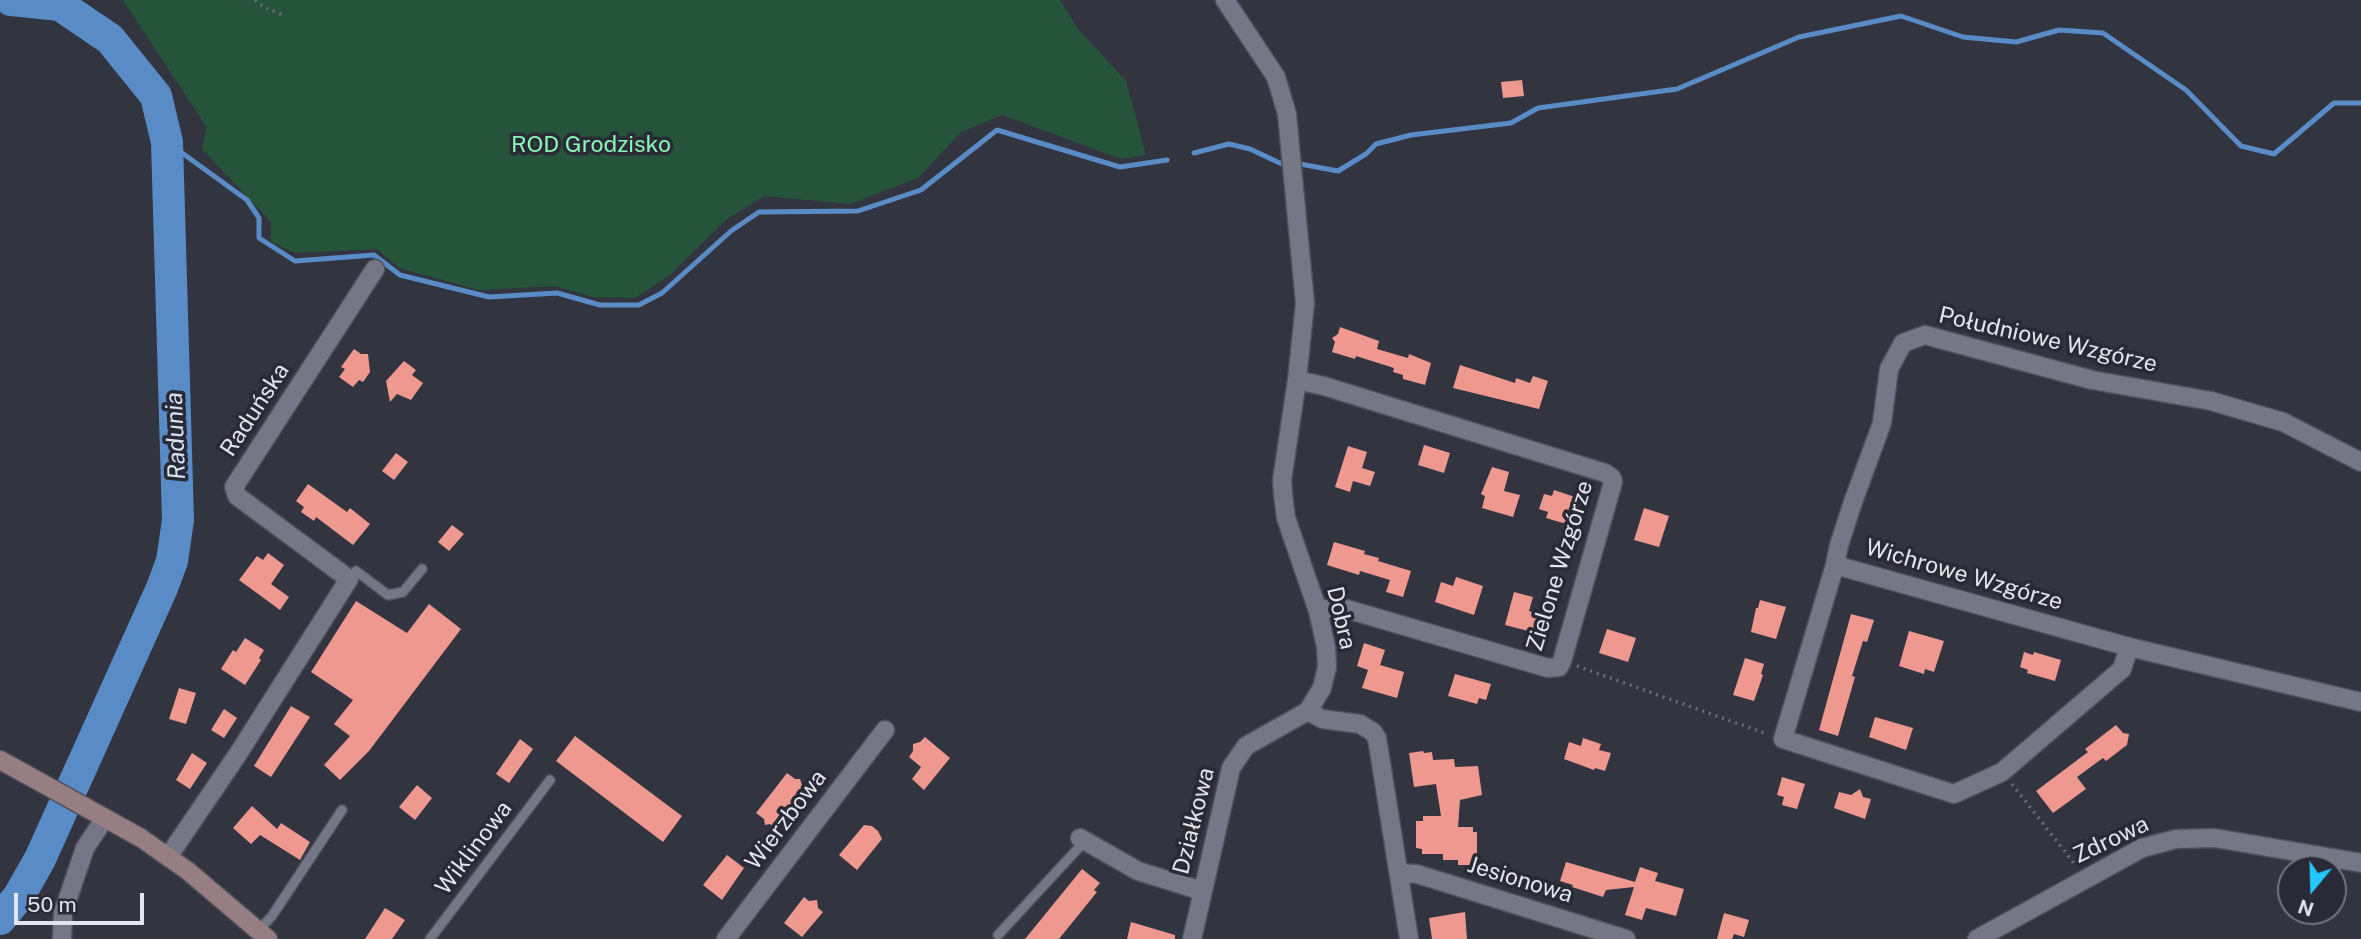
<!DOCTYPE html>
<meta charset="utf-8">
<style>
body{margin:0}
#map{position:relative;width:2361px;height:939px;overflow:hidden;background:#323440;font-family:"Public Sans",sans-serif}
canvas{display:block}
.north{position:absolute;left:2277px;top:855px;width:70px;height:70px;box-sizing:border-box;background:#292a36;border:2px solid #73747f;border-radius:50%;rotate:199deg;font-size:19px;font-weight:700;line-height:28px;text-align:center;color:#e3e4ec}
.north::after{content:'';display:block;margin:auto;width:24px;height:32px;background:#23c9fe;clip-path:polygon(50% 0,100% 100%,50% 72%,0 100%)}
.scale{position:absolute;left:14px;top:893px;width:130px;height:32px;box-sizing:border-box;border:4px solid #e3e4ec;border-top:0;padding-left:9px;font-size:21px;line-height:24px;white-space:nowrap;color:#e3e4ec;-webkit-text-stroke:5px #292a36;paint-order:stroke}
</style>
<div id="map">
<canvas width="2361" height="939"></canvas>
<div class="north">N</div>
<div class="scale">50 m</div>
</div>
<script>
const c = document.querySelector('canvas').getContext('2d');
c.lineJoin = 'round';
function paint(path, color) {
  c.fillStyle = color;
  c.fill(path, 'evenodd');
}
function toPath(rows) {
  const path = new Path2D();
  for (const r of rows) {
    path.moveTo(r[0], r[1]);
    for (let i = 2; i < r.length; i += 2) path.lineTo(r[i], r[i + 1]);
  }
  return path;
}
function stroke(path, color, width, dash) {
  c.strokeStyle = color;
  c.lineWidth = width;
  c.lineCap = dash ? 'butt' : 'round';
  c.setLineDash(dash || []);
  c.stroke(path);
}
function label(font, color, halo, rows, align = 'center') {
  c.font = font + ' "Public Sans",sans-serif';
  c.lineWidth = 7;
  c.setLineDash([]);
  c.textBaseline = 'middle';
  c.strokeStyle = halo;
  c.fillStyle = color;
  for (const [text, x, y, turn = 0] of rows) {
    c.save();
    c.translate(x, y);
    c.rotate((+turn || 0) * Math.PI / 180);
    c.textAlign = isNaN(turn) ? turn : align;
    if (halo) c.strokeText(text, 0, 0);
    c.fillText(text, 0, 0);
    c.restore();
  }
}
paint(toPath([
 [123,0,1060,0,1078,29,1126,81,1146,155,1121,159,1002,115,961,132,918,178,850,204,765,196,727,219,670,275,635,298,593,297,556,286,479,290,399,268,377,249,295,253,271,242,271,222,202,149,207,128]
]), '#26543a');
stroke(toPath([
 [167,142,247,200,259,218,259,238,295,261,374,255,400,275,489,297,557,293,600,305,639,305,662,293,731,231,759,212,858,211,921,190,997,130,1120,167,1167,160],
 [1194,153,1229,144,1250,149,1282,164],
 [1300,164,1338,171,1366,154,1376,144,1411,135,1511,123,1538,108,1677,89,1799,37,1901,16,1963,37,2016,42,2059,30,2103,33,2186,90,2241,146,2274,154,2334,103,2361,103]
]), '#598bc6', 5);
stroke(toPath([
 [0,919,19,896,40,859,162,588,172,561,178,520,167,142,156,96,110,39,60,5,11,0]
]), '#598bc6', 32);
paint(toPath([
 [1522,80,1524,96,1503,98,1501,82],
 [1340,327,1379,341,1377,349,1408,358,1409,354,1431,363,1425,385,1403,379,1403,375,1393,372,1394,368,1356,356,1355,359,1332,352,1335,342,1332,338,1338,334],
 [354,349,361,354,368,354,370,372,363,382,359,380,353,387,339,377,345,369,341,367],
 [404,361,416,370,412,375,423,383,411,400,397,394,390,402,386,381],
 [1460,365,1515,383,1516,378,1530,383,1533,376,1548,381,1539,409,1453,388],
 [1424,445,1450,453,1444,473,1418,465],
 [1348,446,1367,452,1362,468,1375,472,1370,486,1353,481,1350,492,1335,487],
 [396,453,408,462,394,480,382,471],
 [1492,467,1509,472,1504,491,1520,495,1513,517,1482,508,1485,496,1481,494],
 [308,484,347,512,350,508,370,524,353,545,316,517,314,521,301,512,304,507,296,501],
 [1554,490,1581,499,1573,526,1546,518,1548,512,1539,509,1544,494,1552,496],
 [1644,508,1669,516,1659,547,1634,540],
 [452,525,464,534,449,551,438,542],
 [1334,542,1365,551,1364,554,1379,558,1378,561,1411,571,1403,597,1386,592,1390,580,1360,571,1359,575,1327,565],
 [268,553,284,565,271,584,289,597,280,610,239,580,257,556,263,560],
 [1456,577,1483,586,1474,615,1435,602,1441,582,1453,586],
 [1514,592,1533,597,1529,611,1553,618,1548,636,1505,625],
 [1760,600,1786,607,1776,639,1751,632,1756,608,1758,608],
 [356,601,407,633,429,604,461,629,369,751,340,780,324,765,350,736,334,724,353,700,311,672],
 [1851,614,1874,620,1867,642,1863,641,1852,676,1855,677,1838,736,1819,730],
 [1607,629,1636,638,1628,662,1599,653],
 [1909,631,1944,641,1934,672,1925,669,1924,674,1899,666],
 [245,638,264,650,259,658,261,660,245,685,221,669,233,650,236,652],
 [1364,643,1385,650,1380,665,1404,672,1397,698,1362,688,1368,670,1357,666],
 [2024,652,2033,655,2034,652,2061,660,2055,681,2027,673,2028,670,2020,667],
 [1745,658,1764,664,1761,674,1763,675,1754,701,1733,695],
 [1455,674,1491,684,1486,700,1479,698,1477,704,1448,696],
 [179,688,196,693,186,724,169,719],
 [291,706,310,717,271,777,254,766],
 [224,709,237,718,224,738,211,730],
 [1875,717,1913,728,1906,750,1869,737],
 [2116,725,2123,733,2129,734,2127,745,2106,761,2103,758,2077,777,2086,789,2053,813,2036,791,2088,752,2085,749],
 [575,736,682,816,663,842,556,761],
 [925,737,950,758,924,790,912,779,921,767,909,757,913,751,913,744,920,742],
 [1583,738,1601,744,1599,750,1611,753,1605,771,1595,768,1594,770,1564,759,1569,742,1581,746],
 [520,739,533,749,509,783,496,774],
 [1423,751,1424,753,1432,752,1433,760,1454,759,1455,767,1478,766,1482,795,1460,800,1458,827,1473,827,1473,832,1477,832,1477,860,1471,860,1471,865,1458,865,1458,860,1443,860,1443,854,1422,854,1422,849,1416,848,1416,821,1423,821,1423,816,1441,816,1436,784,1414,787,1409,753],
 [192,753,207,763,190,789,176,780],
 [787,773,795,779,800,779,802,785,808,790,776,829,770,824,765,825,764,819,756,813],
 [1782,777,1805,784,1797,809,1782,805,1784,797,1777,795],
 [417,785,432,798,415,820,399,807],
 [1860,789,1863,797,1871,799,1865,819,1834,808,1839,792,1851,795],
 [252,806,277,829,281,823,310,842,300,860,260,835,251,844,233,828],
 [864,825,872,826,878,831,882,839,857,870,839,855],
 [727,855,744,868,722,900,703,885],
 [1566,862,1635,882,1640,867,1658,873,1655,881,1684,889,1676,916,1646,908,1642,920,1625,915,1634,887,1606,890,1603,897,1572,887,1573,885,1560,881],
 [1082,869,1100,883,1094,890,1097,892,1059,939,1025,939],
 [804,897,809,901,817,900,818,908,823,912,802,937,784,923],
 [385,908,405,920,392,939,365,939],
 [1465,912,1467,939,1432,939,1429,918],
 [1724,913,1749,920,1744,937,1734,934,1732,939,1717,939],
 [1131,922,1175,935,1175,939,1127,939]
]), '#ef988f');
const lane = toPath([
 [349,579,356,571,388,595,403,592,422,569],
 [258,931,272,916,342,810],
 [998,935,1084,842],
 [430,939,550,780]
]);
const street = toPath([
 [1297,380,1324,386,1605,473,1612,478,1613,482,1562,661,1559,667,1548,668,1343,608,1334,607,1318,611],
 [1835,565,1839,545,1853,502,1882,423,1889,369,1903,343,1925,335,2092,380,2211,401,2283,422,2361,462],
 [2129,647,2122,669,2002,772,1954,794,1783,739,1835,565,2129,647,2361,702],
 [1308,711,1322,719,1360,724,1373,732,1377,738,1409,939],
 [1080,838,1138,871,1202,891],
 [168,857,238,754,349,579,237,496,234,487,375,269],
 [1399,873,1417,874,1626,939],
 [62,939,63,913,85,848,105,818],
 [726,939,885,730],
 [1192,939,1231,768,1246,746,1308,711,1322,688,1327,667,1326,647,1318,611,1286,518,1283,494,1282,480,1297,380,1305,303,1287,114,1276,77,1225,0],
 [1977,939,2142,848,2176,839,2215,838,2361,863]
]);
const secondary = toPath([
 [0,760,141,838,188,871,268,939]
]);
stroke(lane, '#4e4f59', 12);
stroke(street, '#4e4f59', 21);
stroke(secondary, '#4e4f59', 21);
stroke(toPath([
 [255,0,264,7,283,15],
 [1577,666,1767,734],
 [2012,784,2076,866]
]), '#6a6c77', 3.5, [2, 5]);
stroke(lane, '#767786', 9);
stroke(street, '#767786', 18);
stroke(secondary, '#967e82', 18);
label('23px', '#88f5b5', '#292a36', [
 ["ROD Grodzisko",591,145]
]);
label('23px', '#e3e4ec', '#292a36', [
 ["Południowe Wzgórze",2048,340,13],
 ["Raduńska",255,410,-57],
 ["Zielone Wzgórze",1560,566,-73],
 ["Wichrowe Wzgórze",1964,575,16],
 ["Dobra",1341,618,77],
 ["Wierzbowa",786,820,-53],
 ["Działkowa",1194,821,-76],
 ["Zdrowa",2111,840,-25],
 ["Wiklinowa",474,848,-53],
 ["Jesionowa",1520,880,17]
]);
label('italic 24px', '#d7e4f5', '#292a36', [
 ["Radunia",176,436,-92]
]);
</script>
